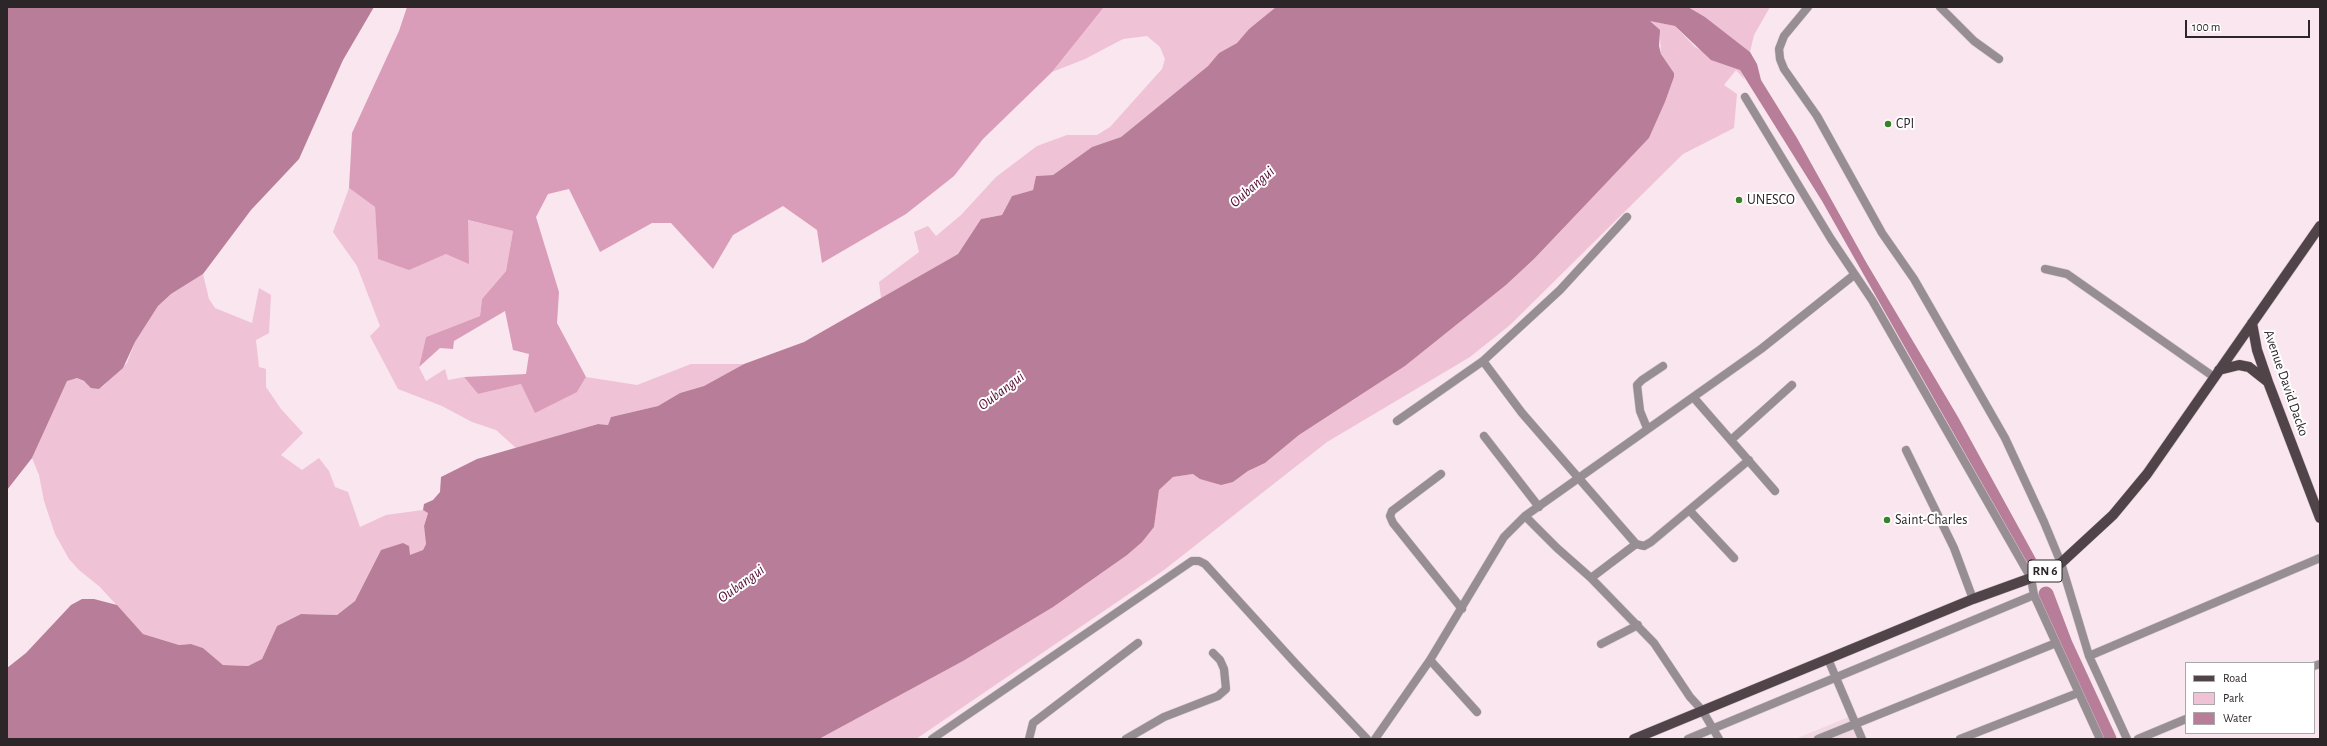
<!DOCTYPE html>
<style>
body{margin:0}
#map{position:relative;width:2327px;height:746px;overflow:hidden;background:#f9e6ee;font-family:"Alegreya Sans",sans-serif}
canvas{display:block}
.frame{position:absolute;inset:0;border:8px solid #2d2629;pointer-events:none}
.legend{position:absolute;left:2185px;top:662px;width:130px;height:72px;box-sizing:border-box;background:#fff;border:1px solid #aba8a9;margin:0;padding:5px 7px;list-style:none;font-size:12px;color:#2d2629}
.legend li{display:flex;align-items:center;gap:8px;height:20px}
.legend b{width:20px;border:1px solid #aba8a9}
.scale{position:absolute;left:2185px;top:20px;width:125px;height:18px;box-sizing:border-box;border:2px solid #2d2629;border-top:0;padding-left:5px;font-size:12px;line-height:14px;white-space:nowrap;color:#2d2629;-webkit-text-stroke:3px #fff;paint-order:stroke}
</style>
<div id="map">
<canvas width="2327" height="746"></canvas>
<div class="frame"></div>
<ul class="legend">
<li><b style="height:5px;background:#504449"></b>Road</li>
<li><b style="height:11px;background:#efc2d6"></b>Park</li>
<li><b style="height:11px;background:#b87d98"></b>Water</li>
</ul>
<div class="scale">100 m</div>
</div>
<script>
const c = document.querySelector('canvas').getContext('2d');
c.lineJoin = 'round';
function paint(path, color) {
  c.fillStyle = color;
  c.fill(path, 'evenodd');
}
function toPath(rows) {
  const path = new Path2D();
  for (const r of rows) {
    path.moveTo(r[0], r[1]);
    for (let i = 2; i < r.length; i += 2) path.lineTo(r[i], r[i + 1]);
  }
  return path;
}
function stroke(path, color, width, dash) {
  c.strokeStyle = color;
  c.lineWidth = width;
  c.lineCap = dash ? 'butt' : 'round';
  c.setLineDash(dash || []);
  c.stroke(path);
}
function label(font, color, halo, rows, align = 'center') {
  c.font = font + ' "Alegreya Sans",sans-serif';
  c.lineWidth = 4;
  c.setLineDash([]);
  c.textBaseline = 'middle';
  c.strokeStyle = halo;
  c.fillStyle = color;
  for (const [text, x, y, turn = 0] of rows) {
    c.save();
    c.translate(x, y);
    c.rotate((+turn || 0) * Math.PI / 180);
    c.textAlign = isNaN(turn) ? turn : align;
    if (halo) c.strokeText(text, 0, 0);
    c.fillText(text, 0, 0);
    c.restore();
  }
}
paint(toPath([
 [1851,716,1860,739,1795,739]
]), '#f2d8e3');
paint(toPath([
 [1104,7,1276,7,1249,29,1237,43,1219,53,1208,66,1121,137,1092,147,1053,175,1036,176,1033,190,1012,196,1002,215,981,219,958,254,881,298,879,282,919,252,914,232,928,226,936,236,961,215,996,177,1037,146,1067,135,1097,135,1110,127,1162,69,1165,59,1160,47,1147,36,1123,39,1085,59,1052,72],
 [1688,7,1770,7,1754,35,1750,52,1705,17],
 [1648,20,1675,26,1695,47,1740,70,1745,80,1736,70,1724,85,1737,94,1734,128,1683,154,1510,325,1470,357,1327,442,1164,570,916,739,819,739,963,661,1072,593,1154,527,1159,490,1173,477,1193,474,1210,481,1233,482,1248,471,1265,463,1299,435,1405,366,1506,285,1534,259,1649,138,1665,102,1674,77,1674,73,1661,54,1660,37,1654,24],
 [349,188,375,207,378,259,409,269,446,254,467,220,513,231,506,271,482,299,480,316,426,337,419,367,426,381,445,369,448,380,464,377,478,394,521,384,577,392,586,377,637,385,691,364,744,364,704,386,680,393,658,406,611,417,608,425,598,424,516,448,496,430,472,422,442,406,398,389,370,336,380,326,357,266,333,232],
 [203,274,209,299,215,308,252,323,259,288,271,295,269,333,256,340,259,367,266,369,266,387,281,409,303,433,281,455,302,470,319,458,329,471,335,487,348,492,360,527,386,515,423,510,428,512,424,526,426,544,423,550,410,556,381,550,355,601,337,615,301,614,277,626,262,659,248,666,223,665,203,648,191,644,179,645,143,634,100,587,79,570,69,559,55,534,44,501,39,475,32,458,67,380,77,378,99,389,103,386,127,363,135,342,158,306,171,294]
]), '#efc2d6');
paint(toPath([
 [407,7,1104,7,1052,72,983,139,954,176,906,214,822,263,817,230,783,206,733,235,713,269,671,223,652,223,600,252,569,189,548,194,536,217,559,292,557,323,586,377,577,392,535,413,521,384,478,394,464,377,526,374,529,354,513,350,505,311,454,341,453,349,440,348,419,367,426,337,480,316,482,299,506,271,513,231,468,220,469,264,446,254,409,270,378,259,375,207,349,188,352,133,399,31]
]), '#da9db9');
paint(toPath([
 [7,7,374,7,343,60,299,159,251,210,203,274,171,294,158,306,135,342,123,368,99,389,91,388,84,381,77,378,67,381,32,458,7,490],
 [1276,7,1688,7,1705,17,1750,52,1757,64,1761,80,1797,138,1866,262,1958,417,2036,559,2027,563,1822,201,1740,70,1711,60,1675,26,1650,21,1660,30,1659,46,1661,54,1674,73,1674,77,1665,102,1649,138,1534,259,1506,285,1405,366,1299,435,1265,463,1248,471,1233,482,1221,485,1200,479,1193,474,1173,477,1159,490,1154,527,1142,542,1127,555,1053,607,963,661,819,739,7,739,7,668,26,653,71,605,82,599,94,599,117,605,143,634,179,645,191,644,203,648,223,665,248,666,262,659,277,626,301,614,337,615,355,601,381,550,403,543,409,546,410,555,423,550,426,544,424,526,428,513,423,510,424,504,433,500,440,492,441,477,477,459,598,424,608,425,611,417,658,406,680,393,704,386,744,364,804,342,958,254,981,219,1002,215,1012,196,1033,190,1036,176,1053,175,1092,147,1121,137,1208,66,1219,53,1237,43,1249,29]
]), '#b87d98');
stroke(toPath([
 [2046,594,2065,644,2109,739]
]), '#b87d98', 15);
const minor = toPath([
 [1808,7,1784,36,1779,49,1780,59,1784,69,1817,116,1882,233,1914,279,2005,438,2044,522,2061,563,2089,656,2127,739],
 [1940,7,1974,41,1999,59],
 [1745,97,1831,239,1872,300,2031,578,2034,595,2100,739],
 [2045,269,2067,274,2214,377],
 [1483,361,1522,413,1636,544,1591,578],
 [1694,398,1775,491],
 [1397,421,1483,361,1560,290,1627,217],
 [1647,428,1640,411,1637,385,1642,380,1663,366],
 [1484,436,1539,507],
 [1731,440,1792,385],
 [1906,450,1954,548,1973,599],
 [1441,474,1392,511,1390,516,1393,523,1462,609],
 [1690,511,1734,558],
 [1525,516,1557,548,1591,578,1654,643,1690,697,1702,710,1719,739],
 [1636,544,1644,546,1651,542,1749,460],
 [1601,644,1638,625],
 [2089,656,2320,558],
 [1828,659,1862,739],
 [1430,660,1477,712],
 [2314,666,2320,664],
 [932,739,1192,561,1199,561,1205,564,1296,664,1367,739],
 [1029,739,1033,723,1138,643],
 [1126,739,1164,717,1218,696,1226,689,1224,669,1220,660,1213,653],
 [1375,739,1430,660,1504,537,1525,516,1761,349,1854,275],
 [1688,739,2034,595],
 [1818,739,2056,643],
 [1960,739,2078,693],
 [2138,739,2186,719]
]);
const major = toPath([
 [2252,323,2257,350,2268,382,2320,518],
 [2219,370,2239,365,2249,367,2268,382],
 [1634,739,1973,599,2031,578,2061,563,2113,515,2147,474,2320,226]
]);
stroke(minor, '#d4c3cb', 9);
stroke(major, '#d4c3cb', 11);
stroke(minor, '#968e92', 8);
stroke(major, '#504449', 10);
for (const [x, y, r, color] of [
 [1888,124,4,"#388229"],
 [1739,200,4,"#388229"],
 [1887,520,4,"#388229"]
]) {
  const dot = new Path2D();
  dot.arc(x, y, r, 0, 2 * Math.PI);
  c.fillStyle = color;
  c.fill(dot);
  stroke(dot, '#fff', 1.5);
}
for (const [x, y, w] of [
 [2045,571,34]
]) {
  const box = new Path2D();
  box.roundRect(x - w / 2, y - 11, w, 22, 3);
  c.fillStyle = '#fff';
  c.fill(box);
  stroke(box, '#2d2629', 1);
}
label('bold 13px', '#2d2629', null, [
 ["RN 6",2045,571]
]);
label('14px', '#2d2629', '#fff', [
 ["CPI",1896,124],
 ["UNESCO",1747,200],
 ["Saint-Charles",1895,520]
], 'left');
label('14px', '#2d2629', '#fff', [
 ["Avenue David Dacko",2286,383,71]
]);
label('italic 15px', '#540d36', '#fff', [
 ["Oubangui",1252,187,-41],
 ["Oubangui",1001,391,-37],
 ["Oubangui",741,584,-36]
]);
</script>
